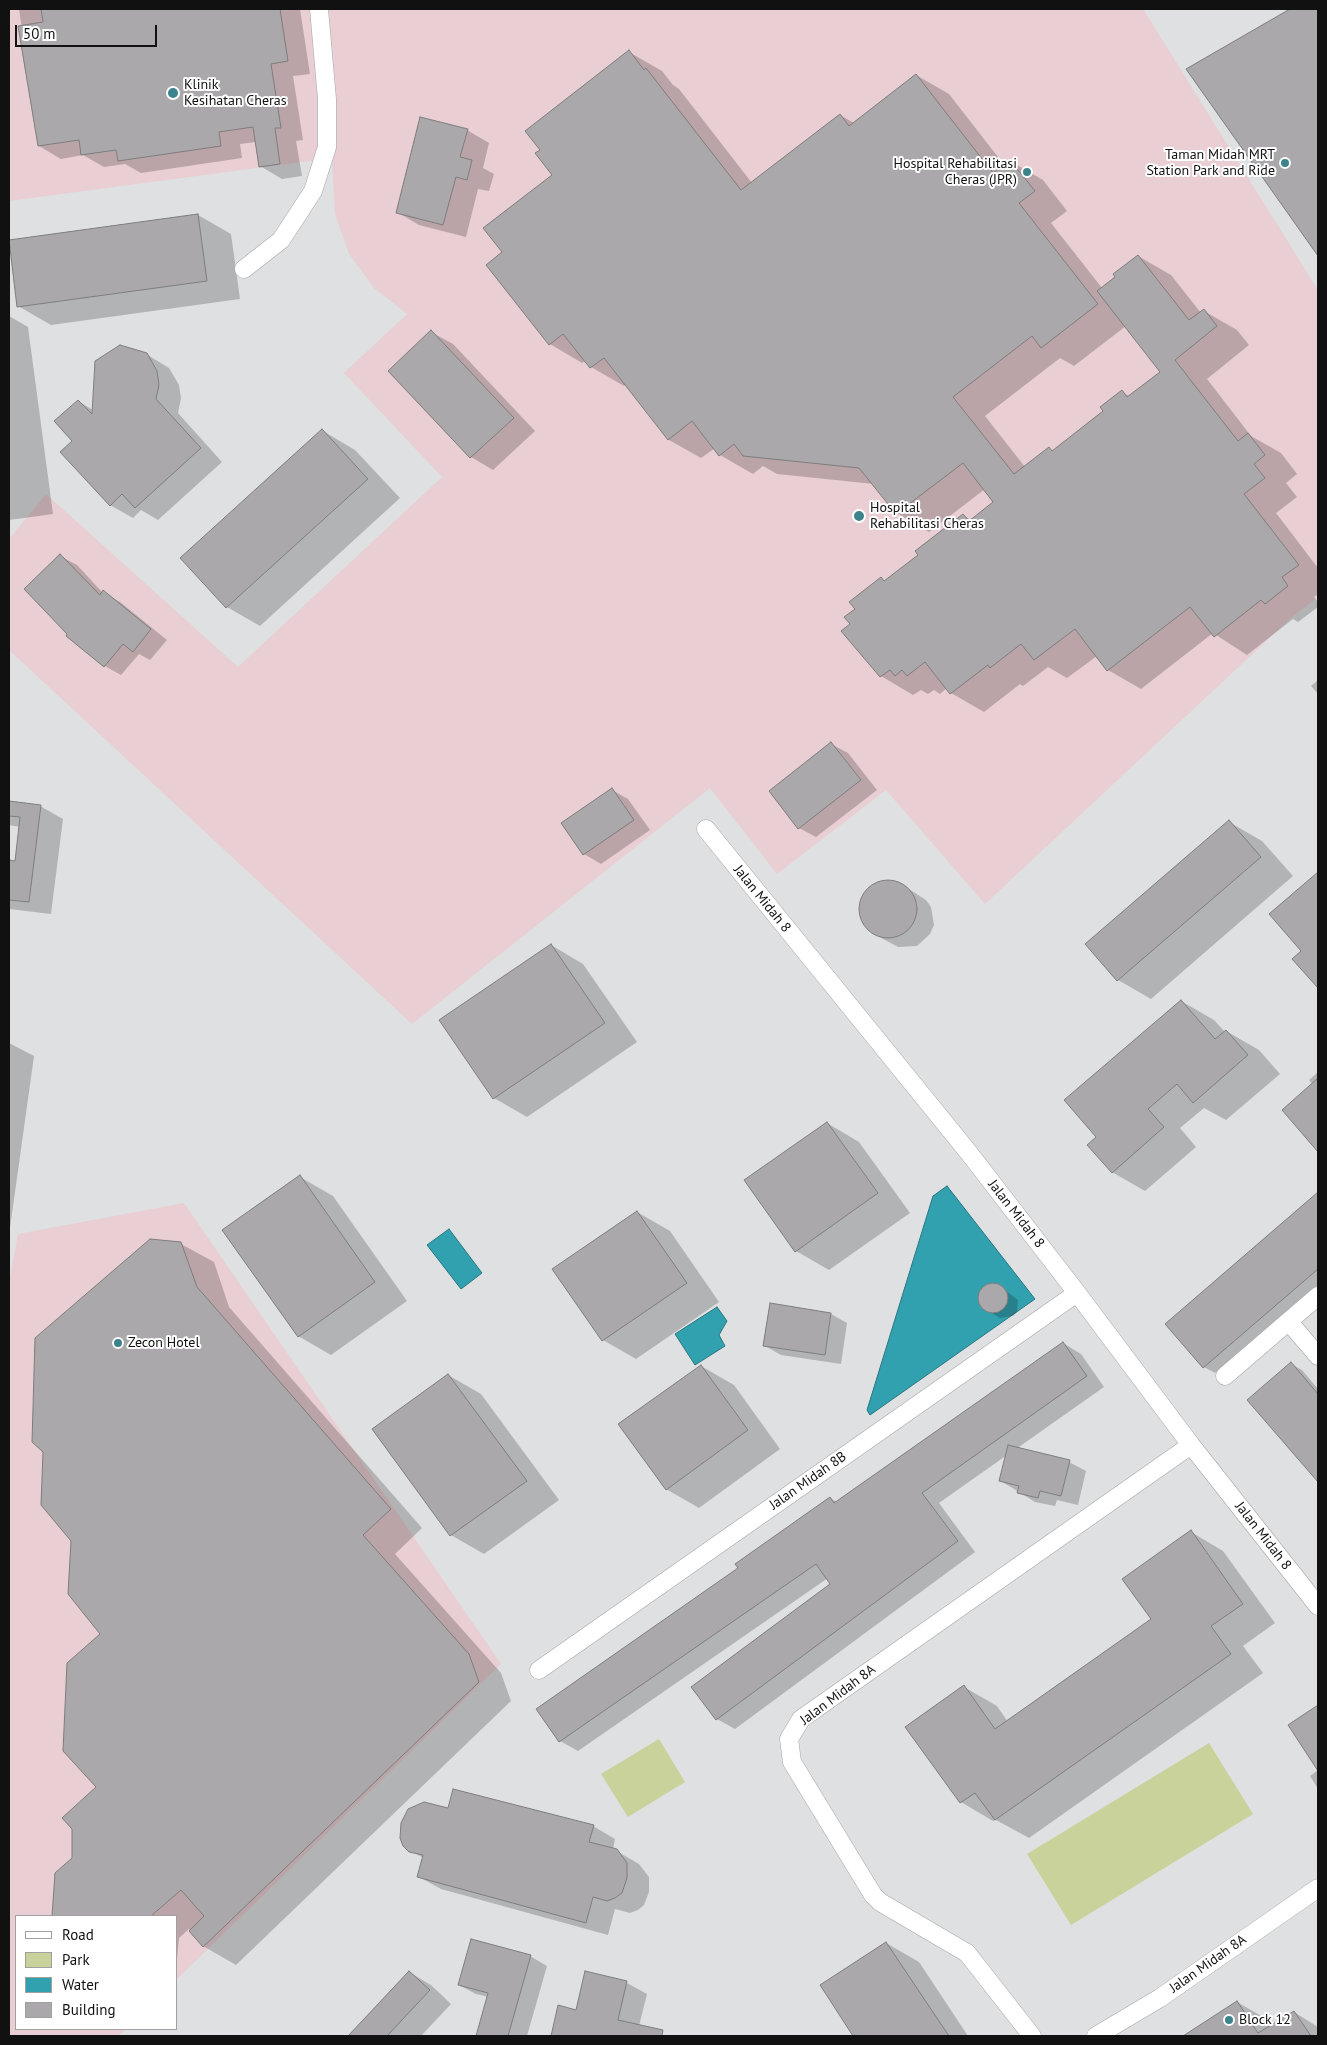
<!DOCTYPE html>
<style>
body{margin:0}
#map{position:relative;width:1327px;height:2045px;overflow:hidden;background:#dee0e2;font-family:"PT Sans",sans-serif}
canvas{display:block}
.frame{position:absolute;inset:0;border:10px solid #111112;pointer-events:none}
.legend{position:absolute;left:15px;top:1915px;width:162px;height:115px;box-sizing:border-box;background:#fff;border:1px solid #a0a0a0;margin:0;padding:6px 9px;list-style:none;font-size:15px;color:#111112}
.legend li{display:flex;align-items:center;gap:10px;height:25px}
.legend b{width:25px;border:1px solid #a0a0a0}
.scale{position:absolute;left:15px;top:25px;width:142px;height:22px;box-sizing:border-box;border:2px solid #111112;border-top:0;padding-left:6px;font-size:15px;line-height:18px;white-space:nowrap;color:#111112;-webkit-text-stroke:4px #fff;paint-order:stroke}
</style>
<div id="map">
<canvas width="1327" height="2045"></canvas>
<div class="frame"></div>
<ul class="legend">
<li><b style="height:6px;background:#fff"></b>Road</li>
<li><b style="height:14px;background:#c9d29a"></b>Park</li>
<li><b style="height:14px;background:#32a1af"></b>Water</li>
<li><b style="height:14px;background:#aaa8aa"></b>Building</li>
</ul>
<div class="scale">50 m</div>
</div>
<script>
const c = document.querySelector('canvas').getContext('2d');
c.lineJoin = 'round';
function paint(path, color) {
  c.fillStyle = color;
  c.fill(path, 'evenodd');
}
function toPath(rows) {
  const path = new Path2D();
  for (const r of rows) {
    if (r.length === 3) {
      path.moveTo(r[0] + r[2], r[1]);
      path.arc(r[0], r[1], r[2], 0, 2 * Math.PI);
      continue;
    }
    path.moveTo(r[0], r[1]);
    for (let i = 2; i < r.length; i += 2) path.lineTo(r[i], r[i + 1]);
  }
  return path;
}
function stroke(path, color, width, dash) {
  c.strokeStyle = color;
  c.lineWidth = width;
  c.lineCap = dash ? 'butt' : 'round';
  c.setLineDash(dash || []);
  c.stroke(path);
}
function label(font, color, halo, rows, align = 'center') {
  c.font = font + ' "PT Sans",sans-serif';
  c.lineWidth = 4;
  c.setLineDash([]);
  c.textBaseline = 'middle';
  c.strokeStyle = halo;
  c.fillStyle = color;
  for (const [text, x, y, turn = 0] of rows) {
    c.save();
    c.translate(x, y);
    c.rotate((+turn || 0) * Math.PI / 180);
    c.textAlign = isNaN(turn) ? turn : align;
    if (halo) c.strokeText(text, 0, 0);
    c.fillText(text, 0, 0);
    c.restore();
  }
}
paint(toPath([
 [9,9,1143,9,1318,290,1318,597,1292,617,985,904,886,790,777,874,710,788,412,1024,9,650,9,539,46,494,238,667,442,477,344,373,407,314,374,288,349,254,335,214,332,158,9,201],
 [184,1203,501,1664,176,1980,176,1916,16,1916,16,2029,126,2029,118,2036,9,2036,9,1283,18,1234]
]), '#e9ced3');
paint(toPath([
 [659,1739,685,1782,628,1817,601,1774],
 [1209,1743,1253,1814,1071,1925,1027,1854]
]), '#c9d29a');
const water = toPath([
 [947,1186,1035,1299,870,1415,867,1410,933,1196,947,1186],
 [449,1229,482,1273,461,1289,427,1245,449,1229],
 [717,1307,727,1321,719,1335,725,1346,695,1365,675,1334,717,1307]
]);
paint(water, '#32a1af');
stroke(water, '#287680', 1);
paint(toPath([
 [19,9,300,9,310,74,293,76,303,140,296,141,302,176,282,179,260,166,256,142,240,144,242,158,141,173,125,164,104,167,83,155,61,159,39,146],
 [1293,9,1318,9,1318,254,1188,69],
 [629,52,662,71,673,85,679,89,752,183,840,115,854,123,916,75,949,94,1005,166,1010,161,1043,180,1067,211,1051,223,1102,288,1138,256,1171,275,1201,313,1204,311,1237,330,1249,345,1207,379,1251,436,1281,453,1297,474,1286,483,1297,497,1276,513,1318,568,1318,594,1314,597,1318,602,1318,607,1298,622,1293,619,1247,655,1213,633,1141,689,1108,670,1097,656,1067,678,1048,667,1023,686,1020,684,984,712,951,693,947,688,940,694,934,690,928,694,921,690,913,695,881,676,851,624,857,609,881,579,886,581,920,555,963,515,971,520,995,502,985,489,929,532,897,513,874,484,777,474,763,466,753,474,720,455,715,448,701,458,669,440,626,384,624,386,591,367,586,360,582,363,550,344,504,253],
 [1126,326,1161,372,1129,396,1122,392,1105,412,1053,451,1049,448,1025,467,985,416,1060,358,1074,366],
 [467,130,489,143,483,168,494,174,489,191,478,189,466,237,419,225,397,212],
 [198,215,231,234,240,299,51,325,18,306,9,241],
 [9,316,28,327,53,514,9,520],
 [431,332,453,344,535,431,493,470,471,457,390,371],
 [146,354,169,368,179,385,181,398,178,413,222,462,158,520,141,510,133,518,110,505,74,441,78,401,93,410],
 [323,431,355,450,400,498,260,626,227,607,182,558],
 [60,556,77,565,102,592,120,602,167,640,150,660,139,654,121,675,105,666],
 [1318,680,1318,694,1311,686],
 [831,744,848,753,877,790,816,837,799,828],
 [612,790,628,799,650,830,601,864,584,854,563,824],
 [9,802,40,806,63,819,51,914,9,909,9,862,16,862,20,827,9,825],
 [1229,822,1262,841,1293,876,1151,999,1118,980],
 [1318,874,1318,986,1303,951,1271,914],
 [883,881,892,881,901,884,926,900,931,907,934,925,930,934,917,946,898,947,872,933,865,926,861,918,860,908,862,899,866,891,874,885],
 [551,945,583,964,637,1042,527,1117,494,1098,441,1020],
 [1181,1001,1214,1020,1225,1032,1226,1031,1259,1050,1280,1074,1226,1120,1204,1108,1180,1128,1196,1147,1145,1191,1112,1172,1098,1137],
 [9,1043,34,1056,9,1235],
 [1318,1072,1318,1150,1283,1110,1313,1085,1309,1080],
 [827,1123,859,1142,910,1213,829,1270,796,1251],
 [300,1177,333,1196,407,1301,331,1355,298,1336],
 [1318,1194,1318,1285,1215,1373,1204,1367,1167,1324],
 [637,1212,670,1231,719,1302,636,1359,603,1340,554,1269],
 [181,1244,214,1262,229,1307,422,1528,395,1554,501,1673,511,1701,236,1965,203,1946,189,1929,179,1938,176,1970,176,1916,53,1916,56,1874,73,1859,98,1787,101,1634],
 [997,1284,1018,1300,1017,1312,1013,1316,1000,1318,983,1308,980,1303,979,1297,985,1286],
 [831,1314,847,1323,841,1364,781,1355,765,1346],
 [1063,1343,1081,1354,1104,1387,1016,1449,1069,1462,1086,1471,1078,1505,1057,1500,1055,1506,1035,1502,1001,1481,1007,1455,939,1503,975,1552,735,1729,717,1719,832,1584,828,1578,578,1751,560,1741,740,1569,830,1498,837,1502],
 [1291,1364,1302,1370,1318,1389,1318,1479,1249,1400],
 [701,1366,734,1385,780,1449,699,1508,666,1489],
 [448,1375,481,1394,559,1500,484,1554,451,1535,374,1429],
 [1191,1532,1223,1551,1275,1623,1243,1646,1263,1673,1029,1838,996,1820,993,1821,961,1802,964,1687,997,1706,1008,1722,1152,1620],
 [1318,1706,1318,1769,1289,1725],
 [1318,1770,1318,1789,1310,1776],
 [449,1809,593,1826,615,1839,613,1849,639,1864,649,1877,649,1892,644,1905,638,1910,630,1913,615,1909,608,1935,441,1889,419,1877,424,1858,410,1851],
 [886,1943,919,1962,968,2036,855,2036,821,1986],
 [530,1956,547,1966,527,2036,478,2036,489,1997,476,1994,459,1985],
 [409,1972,431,1985,451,2004,421,2036,350,2036],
 [627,1983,647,1994,639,2026,659,2036,552,2036,559,2007,577,2011],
 [1237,2002,1270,2021,1273,2025,1294,2012,1318,2027,1318,2036,1198,2036,1195,2030]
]), '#0003');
const building = toPath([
 [41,9,280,9,288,61,271,64,281,128,275,128,280,164,259,167,253,127,219,132,221,146,118,161,116,150,81,155,79,140,38,146,18,26,43,22,41,9],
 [1290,9,1318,9,1318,256,1186,69,1290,9],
 [629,50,644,70,646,68,741,190,840,114,849,126,916,74,993,173,1010,160,1035,191,1019,203,1098,304,1041,348,1032,336,953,397,1014,474,1049,447,1052,451,1103,411,1100,407,1122,390,1127,397,1160,372,1097,291,1115,277,1113,274,1138,255,1189,320,1204,309,1217,326,1175,360,1238,441,1248,433,1265,455,1254,464,1265,478,1244,494,1299,565,1282,577,1288,586,1265,604,1261,600,1214,637,1190,607,1107,671,1075,629,1034,660,1021,644,990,668,988,665,950,694,925,662,907,676,902,670,895,676,890,670,880,677,841,631,850,624,844,617,855,609,849,602,881,577,884,581,918,555,915,551,963,514,969,521,993,502,963,463,896,514,859,468,743,456,734,444,719,456,692,421,668,440,604,358,590,368,563,334,549,345,486,265,502,252,483,228,552,175,535,153,540,150,525,131,629,50],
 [420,117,468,129,460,157,472,160,467,180,456,177,443,225,396,213,420,117],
 [198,214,207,281,17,307,9,240,198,214],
 [431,330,514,418,470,458,388,371,431,330],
 [120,345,147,353,157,371,159,385,156,399,201,448,135,508,122,494,110,506,60,452,72,441,54,421,78,400,92,414,95,361,120,345],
 [322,429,368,479,226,608,180,558,322,429],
 [60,554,100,595,103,590,151,629,133,652,123,644,104,667,66,636,67,634,24,589,60,554],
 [831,742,861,780,798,829,769,791,831,742],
 [612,788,634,820,583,855,561,823,612,788],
 [9,801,41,805,29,902,9,900,9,860,15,861,20,817,9,816,9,801],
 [1229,820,1261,857,1117,981,1085,944,1229,820],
 [1318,872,1318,988,1292,959,1301,951,1269,914,1318,872],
 [888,909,29],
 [551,944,605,1023,493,1099,439,1020,551,944],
 [1181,1000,1215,1039,1226,1030,1248,1055,1193,1103,1177,1084,1148,1109,1164,1127,1112,1173,1087,1145,1096,1137,1064,1100,1181,1000],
 [1318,1078,1318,1152,1282,1110,1318,1078],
 [827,1122,878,1193,795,1252,744,1180,827,1122],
 [300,1175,375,1282,298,1337,222,1230,300,1175],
 [1318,1192,1318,1269,1203,1368,1165,1324,1318,1192],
 [637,1211,687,1283,602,1341,552,1269,637,1211],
 [150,1239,181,1242,197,1287,391,1509,363,1535,469,1654,479,1682,203,1947,189,1931,204,1916,181,1890,151,1916,52,1916,55,1873,72,1858,72,1829,62,1818,96,1787,63,1751,67,1663,100,1634,68,1594,71,1541,41,1505,43,1452,32,1442,35,1338,150,1239],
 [993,1298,15],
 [770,1303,831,1313,825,1355,763,1346,770,1303],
 [1063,1342,1087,1376,922,1493,958,1541,716,1720,691,1687,830,1584,816,1564,559,1742,536,1709,738,1568,735,1564,830,1497,834,1503,1063,1342],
 [1291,1362,1318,1394,1318,1482,1247,1400,1291,1362],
 [701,1365,748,1430,666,1490,618,1424,701,1365],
 [448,1374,527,1481,450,1536,372,1429,448,1374],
 [1008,1445,1070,1460,1061,1496,1040,1491,1038,1498,1017,1493,1019,1486,999,1481,1008,1445],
 [1191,1530,1243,1604,1211,1626,1231,1654,995,1820,975,1793,960,1803,905,1727,964,1685,995,1729,1151,1619,1122,1579,1191,1530],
 [1318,1705,1318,1771,1288,1725,1318,1705],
 [453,1789,594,1825,589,1842,617,1849,627,1863,627,1878,622,1893,615,1898,607,1901,593,1897,586,1923,417,1877,423,1855,409,1852,403,1846,400,1838,401,1823,408,1809,424,1802,448,1808,453,1789],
 [471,1939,531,1955,508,2036,476,2036,488,1993,458,1985,471,1939],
 [886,1942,949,2036,853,2036,820,1985,886,1942],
 [409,1971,430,1990,387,2036,348,2036,409,1971],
 [585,1971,627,1981,618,2020,663,2030,662,2036,551,2036,558,2005,576,2010,585,1971],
 [1237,2001,1258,2033,1294,2011,1311,2036,1183,2036,1237,2001]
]);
paint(building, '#aaa8aa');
stroke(building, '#7e7d7e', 1);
const street = toPath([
 [244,269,281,240,313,191,327,147,327,99,319,9],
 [706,829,969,1153,1077,1293,1191,1445,1318,1606],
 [1289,1322,1318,1356],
 [1225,1376,1318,1296],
 [539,1670,1077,1293],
 [1032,2036,967,1953,880,1902,873,1895,792,1762,789,1739,801,1719,1191,1445],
 [1096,2036,1160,1998,1318,1888]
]);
stroke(street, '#a4a6a8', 19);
stroke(street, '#fff', 18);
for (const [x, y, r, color] of [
 [173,93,6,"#3c838b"],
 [1285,163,5,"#3c838b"],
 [1027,172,5,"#3c838b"],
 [859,516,6,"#3c838b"],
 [118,1343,5,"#3c838b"],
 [1229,2020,5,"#3c838b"]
]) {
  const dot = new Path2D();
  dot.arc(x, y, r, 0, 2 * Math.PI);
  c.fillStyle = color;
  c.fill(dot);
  stroke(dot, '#fff', 2);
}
label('14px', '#111112', '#fff', [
 ["Klinik",184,85],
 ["Kesihatan Cheras",184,101],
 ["Taman Midah MRT",1275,155,"right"],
 ["Station Park and Ride",1275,171,"right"],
 ["Hospital Rehabilitasi",1017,164,"right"],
 ["Cheras (JPR)",1017,180,"right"],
 ["Hospital",870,508],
 ["Rehabilitasi Cheras",870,524],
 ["Zecon Hotel",128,1343],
 ["Block 12",1239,2020]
], 'left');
label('14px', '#111112', '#fff', [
 ["Jalan Midah 8",762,899,51],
 ["Jalan Midah 8",1016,1214,52],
 ["Jalan Midah 8B",808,1481,-35],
 ["Jalan Midah 8",1263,1536,52],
 ["Jalan Midah 8A",838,1695,-37],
 ["Jalan Midah 8A",1208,1964,-35]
]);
</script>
